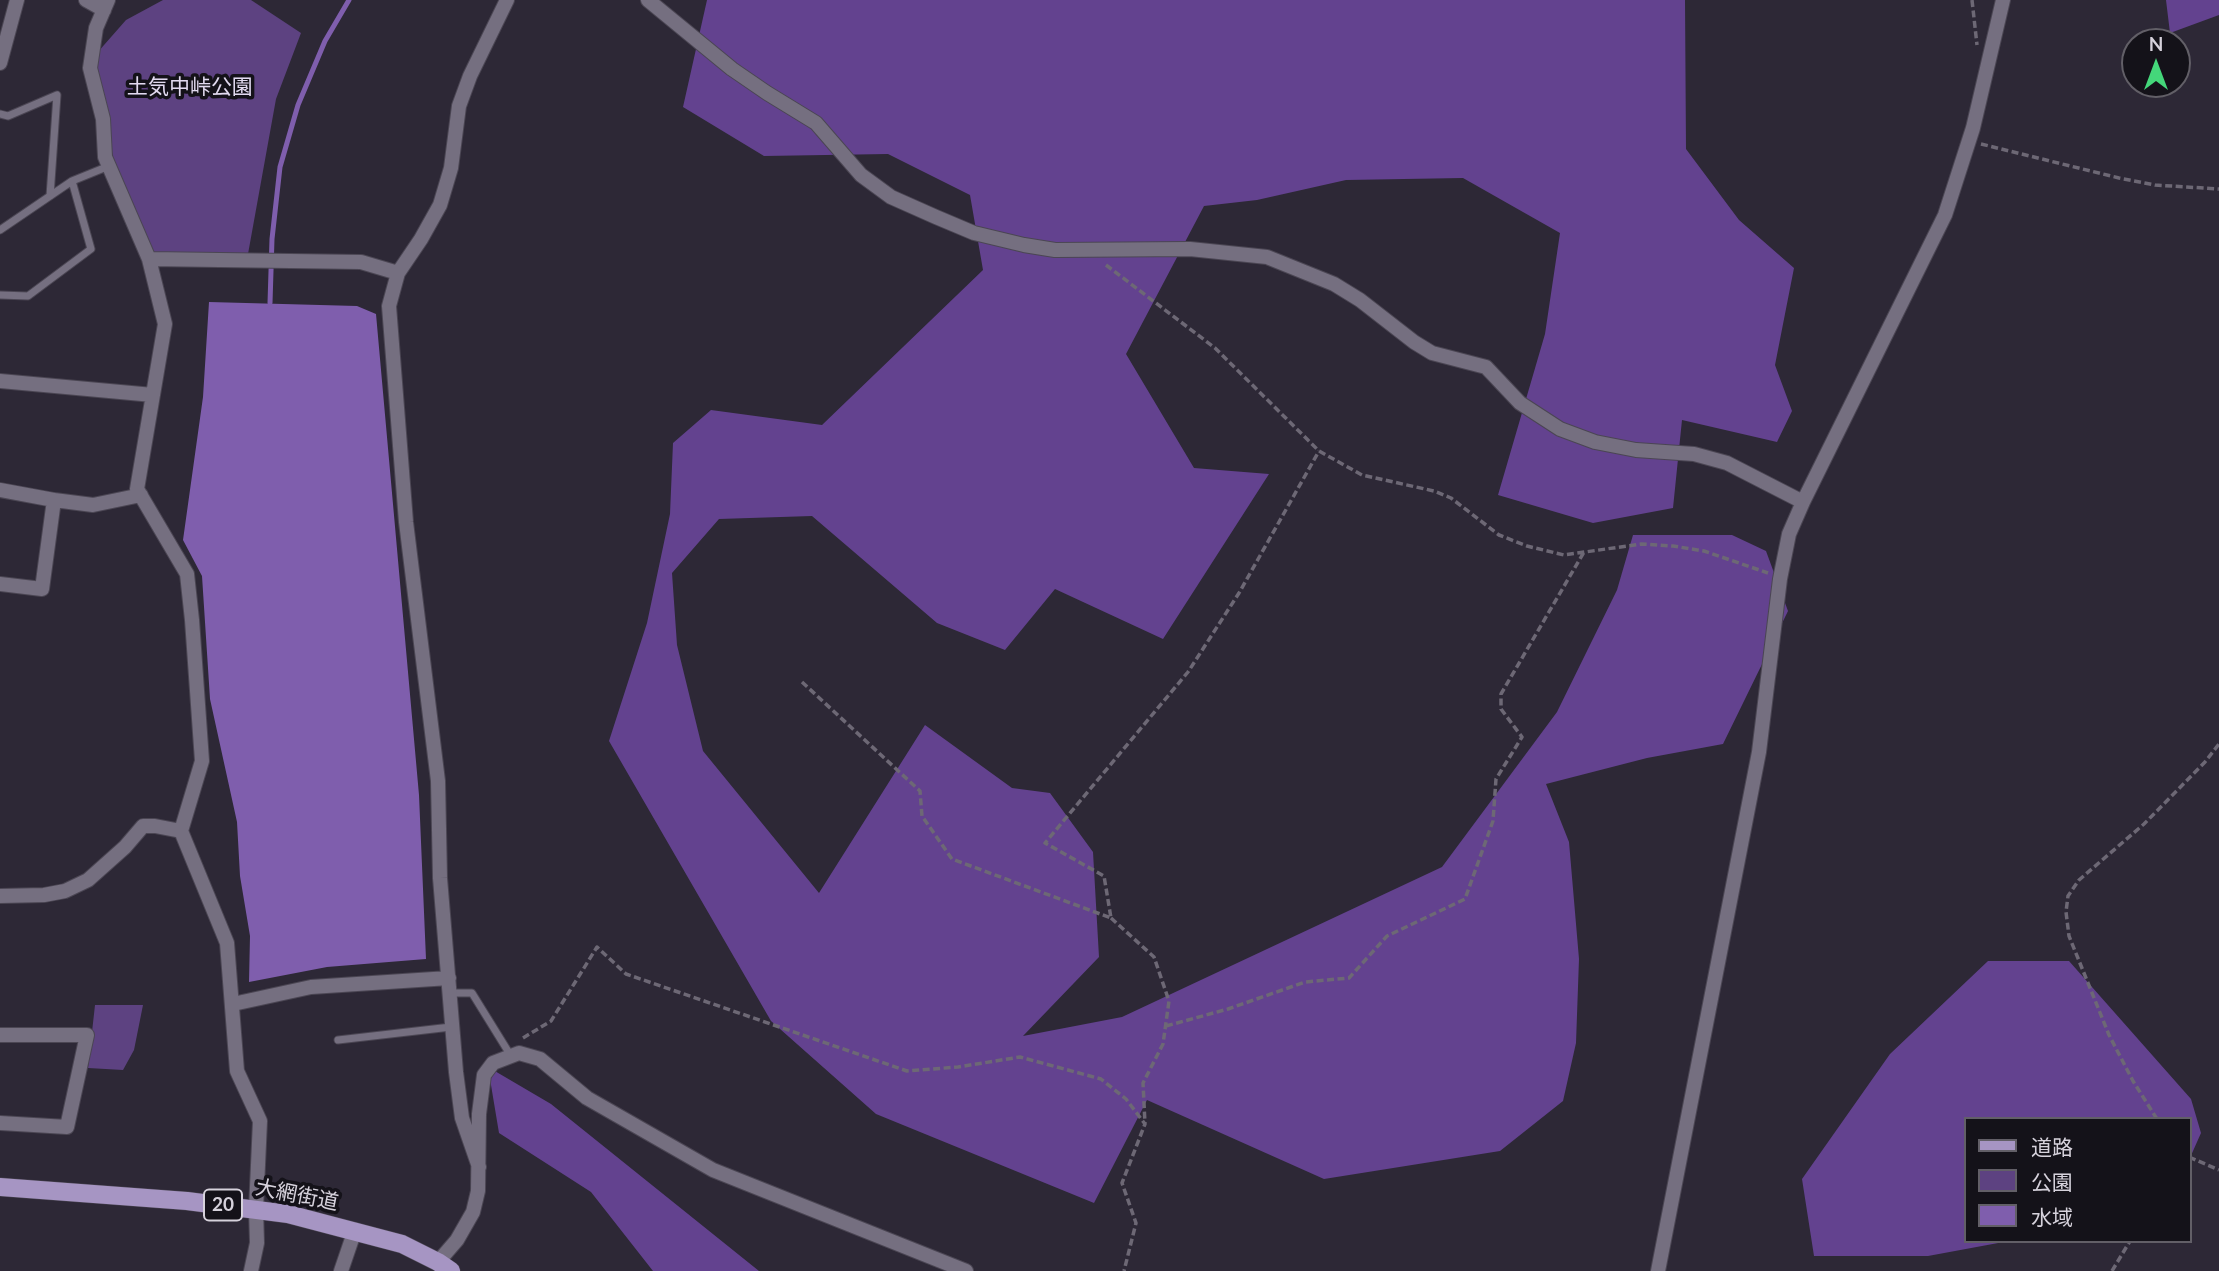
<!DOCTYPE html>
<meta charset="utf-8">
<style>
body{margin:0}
#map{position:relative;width:2219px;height:1271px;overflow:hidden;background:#2d2836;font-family:Lato,"Noto Sans JP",sans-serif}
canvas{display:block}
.legend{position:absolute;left:1964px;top:1117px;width:228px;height:126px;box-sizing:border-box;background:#141219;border:2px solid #625f67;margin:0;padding:9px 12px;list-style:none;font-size:21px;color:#d6d2dc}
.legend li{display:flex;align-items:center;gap:14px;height:35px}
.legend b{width:35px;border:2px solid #625f67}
.north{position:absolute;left:2121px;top:28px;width:70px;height:70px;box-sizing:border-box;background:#141219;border:2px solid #625f67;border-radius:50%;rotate:0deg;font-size:19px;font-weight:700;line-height:28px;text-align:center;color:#d6d2dc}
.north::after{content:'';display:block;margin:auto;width:24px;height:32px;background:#44d77a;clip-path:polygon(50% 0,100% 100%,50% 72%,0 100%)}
</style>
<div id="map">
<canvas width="2219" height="1271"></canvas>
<ul class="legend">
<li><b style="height:9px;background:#a695c3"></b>道路</li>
<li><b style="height:19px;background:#5d4281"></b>公園</li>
<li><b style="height:19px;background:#7f5ead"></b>水域</li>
</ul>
<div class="north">N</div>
</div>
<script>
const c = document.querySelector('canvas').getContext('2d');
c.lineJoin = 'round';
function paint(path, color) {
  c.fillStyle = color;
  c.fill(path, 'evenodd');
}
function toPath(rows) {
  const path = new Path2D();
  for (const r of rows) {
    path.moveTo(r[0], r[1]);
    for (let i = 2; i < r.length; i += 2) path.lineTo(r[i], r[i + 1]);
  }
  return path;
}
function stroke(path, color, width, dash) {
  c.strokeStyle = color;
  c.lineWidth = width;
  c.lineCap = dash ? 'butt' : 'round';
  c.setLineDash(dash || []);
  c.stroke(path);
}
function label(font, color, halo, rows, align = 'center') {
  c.font = font + ' Lato,"Noto Sans JP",sans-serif';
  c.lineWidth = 7;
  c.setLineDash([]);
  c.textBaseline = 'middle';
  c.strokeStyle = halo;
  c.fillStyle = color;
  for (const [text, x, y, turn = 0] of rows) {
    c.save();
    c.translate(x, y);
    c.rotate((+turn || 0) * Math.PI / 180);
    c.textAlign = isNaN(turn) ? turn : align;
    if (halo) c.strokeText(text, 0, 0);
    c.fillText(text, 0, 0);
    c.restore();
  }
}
paint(toPath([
 [163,0,251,0,301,33,276,99,248,254,153,255,113,159,106,113,96,68,97,53,126,20],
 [95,1005,143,1005,134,1050,123,1070,88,1068]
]), '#5d4281');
paint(toPath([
 [707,0,1685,0,1686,149,1739,220,1794,268,1775,365,1792,411,1777,442,1682,420,1673,508,1593,523,1498,495,1545,334,1560,233,1463,178,1346,180,1257,200,1204,206,1126,354,1194,468,1269,474,1163,639,1055,589,1005,650,937,623,812,516,719,519,672,573,677,645,703,751,819,893,925,725,1012,788,1050,793,1093,852,1099,957,1023,1036,1122,1017,1442,867,1557,712,1617,590,1633,535,1732,535,1766,551,1788,611,1723,744,1647,758,1546,784,1569,842,1579,959,1576,1043,1563,1101,1500,1151,1324,1179,1147,1100,1094,1203,876,1114,771,1021,609,741,647,623,670,514,673,443,711,410,822,425,983,270,970,195,888,154,764,156,683,107],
 [2166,0,2219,0,2219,15,2170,33],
 [1988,961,2069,961,2191,1099,2201,1133,2189,1160,2189,1119,1965,1119,1965,1241,2009,1241,1928,1256,1814,1256,1802,1179,1890,1054],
 [488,1067,551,1104,759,1271,653,1271,591,1192,499,1133]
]), '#63428f');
paint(toPath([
 [209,302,357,306,376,314,419,795,426,959,327,967,249,982,250,936,240,876,237,822,210,699,202,576,183,540,203,397]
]), '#7f5ead');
stroke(toPath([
 [270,303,272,239,280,167,298,105,325,41,349,0]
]), '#7f5ead', 5);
const service = toPath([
 [0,114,8,116,57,95,50,196],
 [0,230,72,181,109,166],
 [0,295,28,296,91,249,72,181],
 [450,993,472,993,511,1056],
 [338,1040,451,1027]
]);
const minor = toPath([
 [86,0,104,10],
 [108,0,96,28,90,68,103,119,105,157,149,259,165,324,137,489,187,574,192,620,202,761,181,831,227,943,237,1071,260,1121,256,1209,257,1243,251,1271],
 [648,0,732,69,767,93,816,123,861,175,891,197,936,217,974,233,1024,245,1055,250,1190,249,1267,257,1334,284,1360,300,1414,342,1432,353,1486,367,1520,403,1560,429,1595,442,1636,450,1694,454,1727,463,1803,502],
 [0,63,17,0],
 [149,259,361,262,398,273],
 [0,381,153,395],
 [0,490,54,500,42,589,0,584],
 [54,500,93,505,141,495],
 [0,896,44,895,65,891,88,880,125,847,143,826,155,826,181,831],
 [233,1004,311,987,449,978],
 [0,1035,87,1035,67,1127,0,1123],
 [479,1167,462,1118,456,1072,440,878,438,781,406,522,389,306,398,273,421,239,440,205,451,168,459,106,470,76,507,0],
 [438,1262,457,1240,473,1212,478,1191,479,1114,484,1075,493,1063,519,1053,540,1059,587,1098,713,1170,966,1271],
 [341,1271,355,1230],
 [1658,1271,1759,752,1780,579,1789,534,1803,502,1945,215,1973,128,2003,0]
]);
const primary = toPath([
 [0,1187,187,1201,288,1214,402,1244,438,1262,451,1271]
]);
stroke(service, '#4b4653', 9);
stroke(minor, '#4b4653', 16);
stroke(primary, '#4b4653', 19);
stroke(toPath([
 [1972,0,1977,45],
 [1981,144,2119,178,2155,185,2219,189],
 [1106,265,1215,348,1319,451,1362,475,1434,491,1451,498,1499,535,1527,546,1564,555,1641,544,1673,546,1704,551,1768,573],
 [802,682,920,791,922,816,952,859,1111,918,1104,876,1045,843,1188,672,1239,593,1319,451],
 [1111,918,1154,957,1169,1001,1163,1044,1143,1083,1145,1124],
 [1166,1026,1228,1009,1305,982,1349,978,1387,936,1465,899,1493,821,1496,779,1522,737,1501,709,1501,694,1584,552],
 [523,1038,551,1021,597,947,626,974,907,1071,958,1067,1020,1057,1101,1079,1126,1099,1145,1124,1122,1183,1136,1223,1124,1271],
 [2157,1119,2133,1081,2109,1035,2088,983,2069,936,2066,912,2068,896,2079,880,2144,824,2205,762,2219,744],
 [2189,1157,2219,1170],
 [2112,1271,2130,1241]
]), '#6d6875', 3.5, [7, 3.5]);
stroke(service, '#756f80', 7);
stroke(minor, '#756f80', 14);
stroke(primary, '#a695c3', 18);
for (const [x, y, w] of [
 [223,1205,38]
]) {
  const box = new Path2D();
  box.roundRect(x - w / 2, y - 15.5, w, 31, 5);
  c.fillStyle = '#141219';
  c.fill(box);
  stroke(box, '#d6d2dc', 2);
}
label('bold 19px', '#d6d2dc', null, [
 ["20",223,1205]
]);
label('21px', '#e2daf0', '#141219', [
 ["土気中峠公園",190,87]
]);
label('21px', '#d6d2dc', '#141219', [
 ["大網街道",297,1195,11]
]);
</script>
